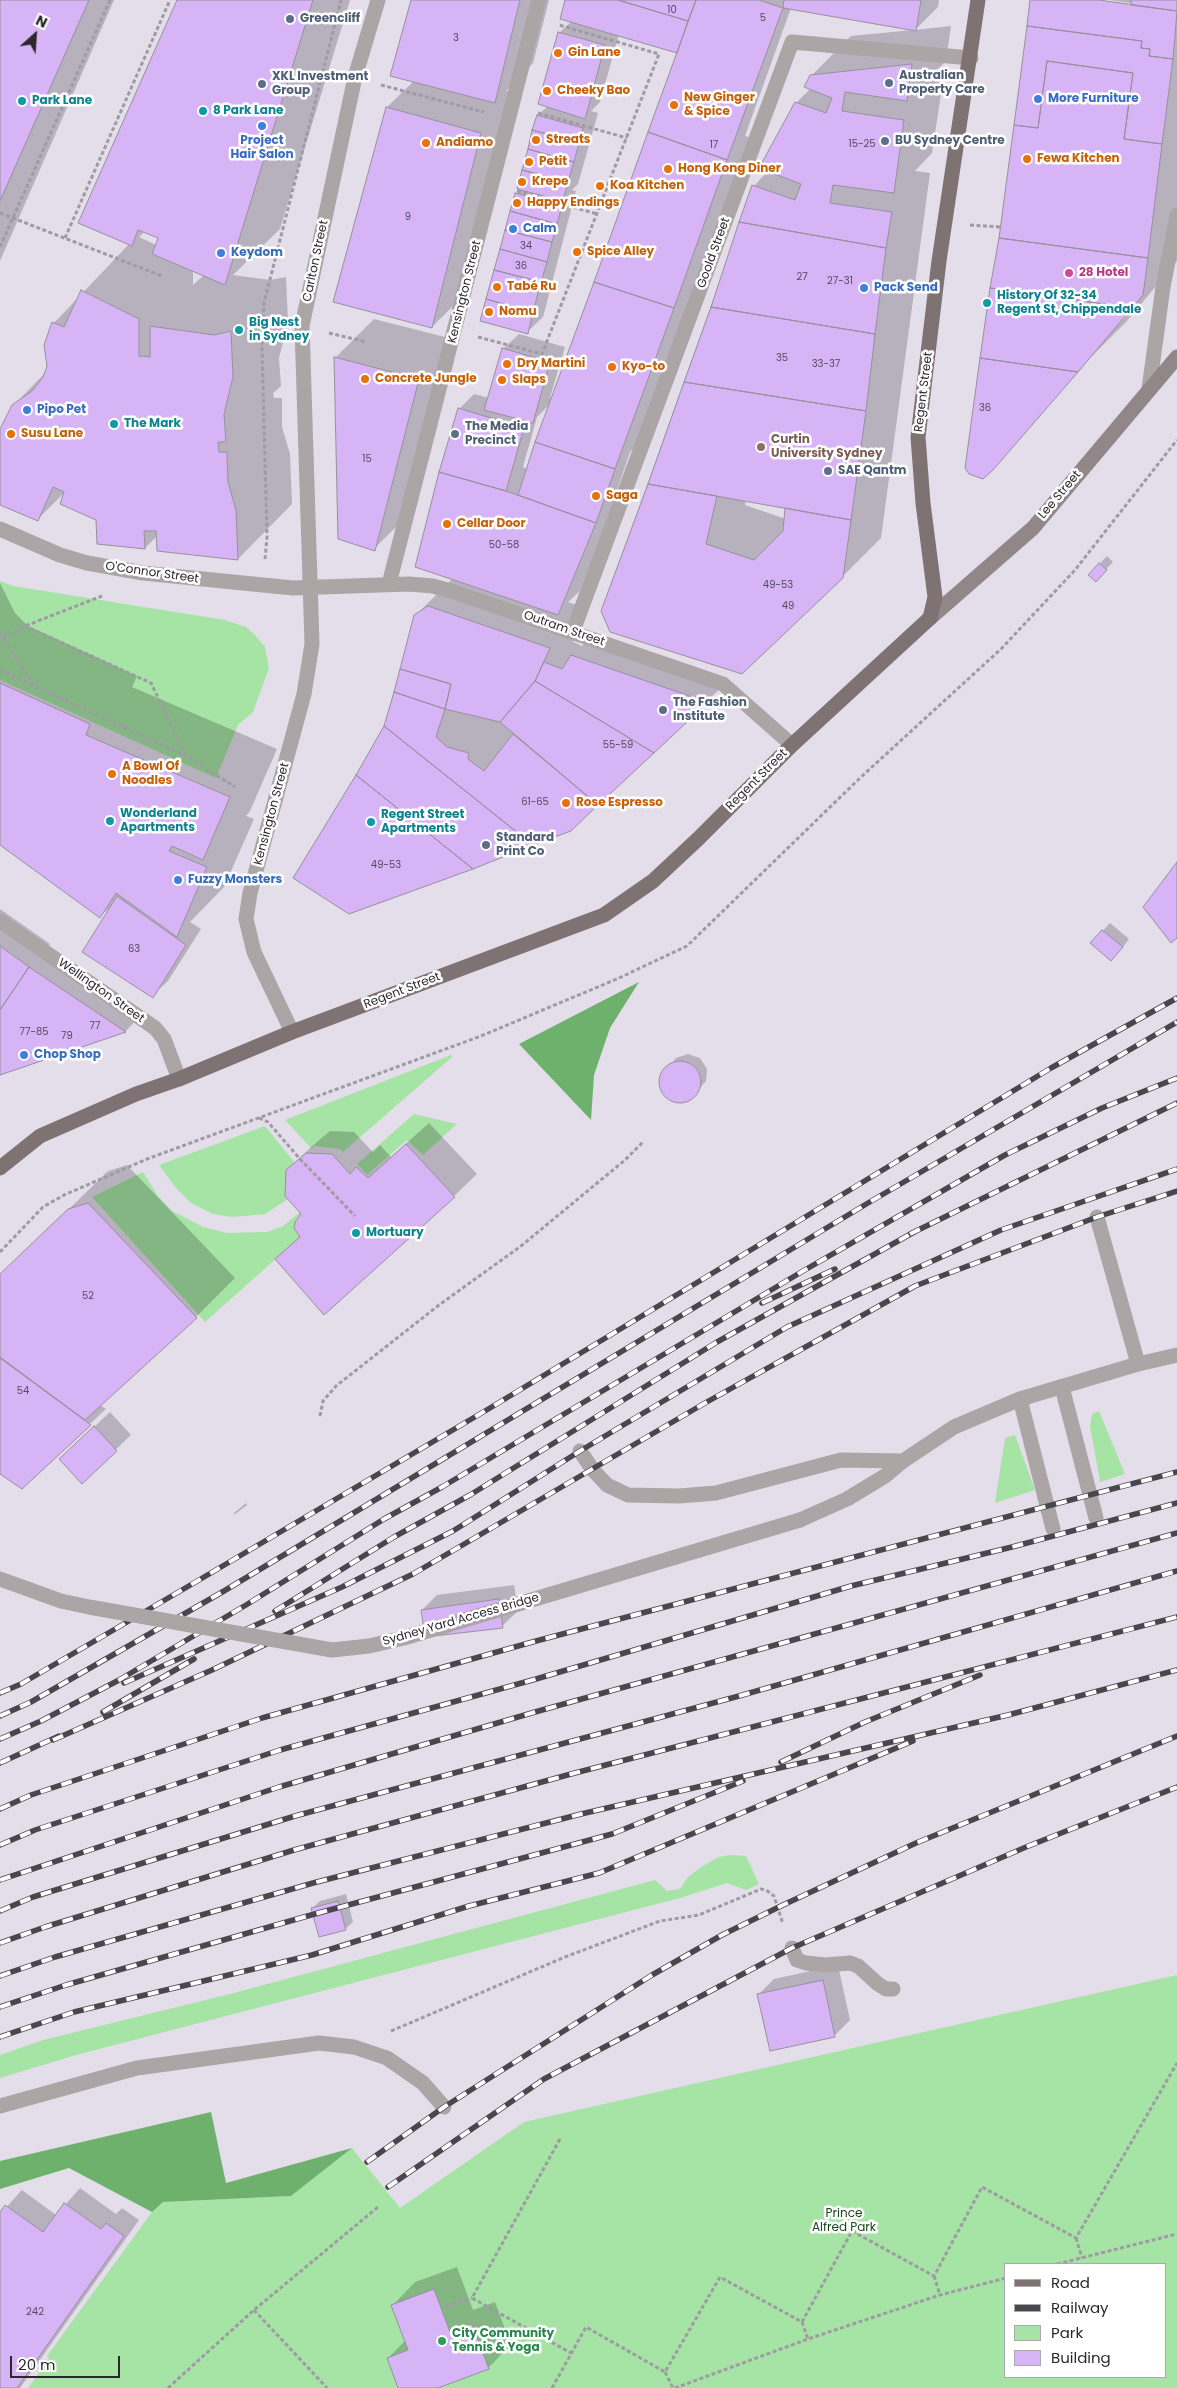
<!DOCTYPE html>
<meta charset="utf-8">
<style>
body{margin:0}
#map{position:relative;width:1177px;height:2388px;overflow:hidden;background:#e4deeb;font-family:Poppins,sans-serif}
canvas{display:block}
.legend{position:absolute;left:1004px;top:2263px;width:162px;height:115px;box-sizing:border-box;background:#fff;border:1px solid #aaa9ab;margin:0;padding:6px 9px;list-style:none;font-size:15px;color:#2b282d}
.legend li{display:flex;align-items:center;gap:10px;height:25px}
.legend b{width:25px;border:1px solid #aaa9ab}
.north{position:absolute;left:10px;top:10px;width:50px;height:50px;-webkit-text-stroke:4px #fff;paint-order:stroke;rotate:26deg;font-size:14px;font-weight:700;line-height:20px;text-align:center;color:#2b282d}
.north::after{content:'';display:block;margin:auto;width:18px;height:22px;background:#2b282d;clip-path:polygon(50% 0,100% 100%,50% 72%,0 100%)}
.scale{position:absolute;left:10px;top:2356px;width:110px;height:22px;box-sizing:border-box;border:2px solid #2b282d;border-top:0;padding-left:6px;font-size:15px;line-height:18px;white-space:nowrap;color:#2b282d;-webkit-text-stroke:4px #fff;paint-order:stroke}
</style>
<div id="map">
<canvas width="1177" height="2388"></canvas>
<ul class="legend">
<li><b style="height:6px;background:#7e7273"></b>Road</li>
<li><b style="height:6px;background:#4a464d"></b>Railway</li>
<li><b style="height:14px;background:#a6e4a5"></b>Park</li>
<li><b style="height:14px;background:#d6b4f5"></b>Building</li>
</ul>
<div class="north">N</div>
<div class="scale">20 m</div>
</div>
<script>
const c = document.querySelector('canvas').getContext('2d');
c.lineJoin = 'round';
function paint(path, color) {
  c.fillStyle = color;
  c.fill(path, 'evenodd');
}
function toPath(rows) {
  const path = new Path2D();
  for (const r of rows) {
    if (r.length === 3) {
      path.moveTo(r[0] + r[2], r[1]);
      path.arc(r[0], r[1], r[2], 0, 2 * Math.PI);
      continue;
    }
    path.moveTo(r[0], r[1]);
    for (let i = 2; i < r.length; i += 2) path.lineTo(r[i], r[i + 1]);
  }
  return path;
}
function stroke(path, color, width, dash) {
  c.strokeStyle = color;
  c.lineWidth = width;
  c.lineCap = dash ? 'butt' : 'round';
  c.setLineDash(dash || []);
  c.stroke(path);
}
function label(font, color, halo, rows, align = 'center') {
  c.font = font + ' Poppins,sans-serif';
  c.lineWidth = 5;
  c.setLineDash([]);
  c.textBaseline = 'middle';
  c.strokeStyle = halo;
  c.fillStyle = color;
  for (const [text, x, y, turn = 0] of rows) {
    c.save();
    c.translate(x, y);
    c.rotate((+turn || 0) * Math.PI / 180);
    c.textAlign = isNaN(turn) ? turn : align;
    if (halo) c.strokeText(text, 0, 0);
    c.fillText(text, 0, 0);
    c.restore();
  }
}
paint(toPath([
 [0,581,13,586,225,620,246,627,255,635,265,647,269,668,253,712,238,725,216,778,0,680],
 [451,1055,452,1057,343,1152,340,1149,314,1146,312,1149,285,1120],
 [414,1114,457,1124,423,1155,407,1140,367,1175,357,1164],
 [265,1126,296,1164,294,1195,265,1214,232,1217,213,1214,191,1203,176,1188,159,1165],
 [143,1172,158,1196,172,1211,203,1227,227,1233,267,1232,283,1226,306,1207,307,1231,205,1322,92,1197],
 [1099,1411,1125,1474,1100,1482,1090,1426,1092,1414],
 [1015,1435,1035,1490,995,1503,1005,1438],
 [731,1855,746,1856,759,1884,746,1890,727,1883,680,1898,76,2055,0,2078,0,2055,43,2040,230,1994,655,1880,667,1891,680,1889,688,1877,703,1866,719,1857],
 [1177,1975,1177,2388,28,2388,49,2358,47,2356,152,2212,163,2202,291,2196,352,2148,400,2208,524,2122],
 [1006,2264,1166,2264,1166,2377,1006,2377]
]), '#a6e4a5');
paint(toPath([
 [639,982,610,1028,594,1075,591,1120,519,1044],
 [211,2112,226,2183,352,2148,291,2196,163,2202,152,2212,69,2168,0,2189,0,2161]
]), '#6db16d');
paint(toPath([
 [0,0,114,0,0,261],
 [178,0,350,0,280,229,233,275,270,280,286,277,288,322,279,358,281,386,273,393,274,398,282,398,282,427,290,454,292,504,238,559,157,536,145,548,98,519,66,491,38,519,0,503,0,435,13,406,46,372,54,323,130,243],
 [144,232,159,238,156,245,139,237],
 [193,270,204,275,193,285],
 [412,0,549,0,533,63,506,91,519,94,471,288,432,327,334,301,387,107,414,81],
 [566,0,939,0,938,7,915,30,951,26,946,61,928,79,943,81,932,153,915,171,930,173,881,538,842,577,602,611,754,186,769,170,796,103,811,88,811,76,851,36,913,30,791,8,745,136,749,137,638,444,630,452,614,499,618,500,580,591,568,602,588,609,573,642,576,643,582,646,594,633,725,684,570,830,385,727,415,616,453,578,459,409,474,394,489,398,503,349,519,334,565,347,550,398,552,398,680,48,619,34,600,102,591,111,598,113,578,184,572,190,576,191,543,317,527,332,516,194,522,188,518,188,538,115,548,106,559,33,572,21],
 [550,404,528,469,523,467,537,417],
 [746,500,787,507,786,519,745,505],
 [1031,0,1092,0,1137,6,1137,4,1110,0,1177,0,1177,261,1126,322,1085,363,992,469,1000,238],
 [1135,302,1137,304,1120,323,1117,323],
 [374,319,457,340,413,510,374,549,335,358],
 [1107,556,1113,562,1096,580,1090,574],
 [0,583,15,613,28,626,137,676,132,687,277,749,250,811,246,816,254,819,224,887,190,922,201,929,168,981,152,996,112,906,100,916,0,843],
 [0,909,50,944,45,952,140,1016,126,1031,0,1074],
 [1110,923,1129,939,1119,952,1092,943],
 [688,1054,700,1058,707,1069,706,1081,690,1099,676,1102,670,1100,662,1090,661,1076,676,1058],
 [429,1123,477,1174,454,1196,277,1259,301,1235,303,1214,287,1171,310,1148,330,1131,354,1132,373,1152,380,1145,391,1157],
 [127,1165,235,1278,196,1317,100,1405,106,1409,22,1487,0,1472,0,1276,108,1171],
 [110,1412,131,1435,82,1482,76,1444],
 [246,1503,247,1505,234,1515,234,1513],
 [514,1585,518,1611,502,1626,422,1610,437,1595],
 [346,1894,353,1922,345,1929,313,1908,320,1901],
 [838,1965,850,2020,835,2035,771,2050,758,1995,774,1979],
 [80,2188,116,2214,122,2208,139,2220,20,2388,0,2388,0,2214,22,2190,56,2215],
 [457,2267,473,2310,495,2302,511,2345,488,2368,434,2388,399,2388,388,2358,406,2340,393,2305,415,2282]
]), '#0003');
const building = toPath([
 [0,0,89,0,0,201,0,0],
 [177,0,313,0,225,285,152,254,158,238,138,230,132,246,78,223,177,0],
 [411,0,520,0,495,103,390,76,411,0],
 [565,0,618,0,688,21,677,53,560,19,565,0],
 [618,0,696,0,688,21,618,0],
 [696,0,759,0,783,8,727,160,648,132,696,0],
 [784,0,921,0,916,31,783,8,784,0],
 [1030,0,1099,0,1177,11,1173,59,1149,56,1150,49,1141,48,1142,41,1027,26,1030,0],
 [1131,0,1177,0,1177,11,1131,5,1131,0],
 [1027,26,1142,41,1141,48,1150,49,1149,56,1173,59,1162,144,1124,139,1133,73,1047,61,1038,128,1014,125,1027,26],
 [558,32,605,45,585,119,538,104,558,32],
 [1047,61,1133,73,1124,139,1162,144,1148,258,999,238,1014,125,1038,128,1047,61],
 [912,64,907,101,845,92,842,111,904,120,894,193,833,185,830,203,892,212,886,248,739,222,752,185,795,200,801,184,759,168,795,102,826,113,832,98,804,87,810,75,912,64],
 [386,107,481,133,432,328,333,302,386,107],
 [537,115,583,128,579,143,532,130,537,115],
 [532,130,579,143,574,162,528,149,532,130],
 [648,132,727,160,674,308,594,282,648,132],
 [528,149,574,162,568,182,522,170,528,149],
 [522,170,568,182,563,201,517,189,522,170],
 [515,193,562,206,557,224,510,211,515,193],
 [510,211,557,224,552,242,505,230,510,211],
 [739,222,886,248,875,334,711,307,739,222],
 [505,230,552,242,547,262,500,249,505,230],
 [999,238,1148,258,1143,295,1132,308,990,288,999,238],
 [500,249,547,262,541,282,494,270,500,249],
 [494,270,541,282,533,312,486,299,494,270],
 [594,282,674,308,615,469,535,442,594,282],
 [990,288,1132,308,1078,372,980,358,990,288],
 [81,290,139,319,139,356,150,357,150,326,214,335,231,331,233,377,224,414,226,442,218,442,219,452,227,452,228,482,236,510,238,560,157,551,156,531,144,531,145,549,97,544,96,520,60,504,64,492,53,487,38,521,0,505,0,429,12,405,32,391,43,377,47,366,44,345,52,322,64,327,81,290],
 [486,299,533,312,528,334,480,321,486,299],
 [711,307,875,334,866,411,684,382,711,307],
 [502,348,550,362,533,423,484,410,502,348],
 [334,357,419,379,375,551,338,539,334,357],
 [980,358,1078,372,993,470,983,479,969,474,965,468,980,358],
 [684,382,866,411,851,520,648,484,684,382],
 [458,408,524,428,506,491,439,472,458,408],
 [535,442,615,469,596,523,518,495,535,442],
 [439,472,506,491,596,523,558,615,415,567,439,472],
 [648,484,717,496,706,544,754,560,783,531,785,508,851,520,843,578,742,674,610,632,601,611,648,484],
 [1099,563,1107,570,1096,582,1088,575,1099,563],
 [428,606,550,648,535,681,500,722,445,709,451,684,400,669,414,615,428,606],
 [571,655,698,699,703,707,654,753,535,681,544,662,562,669,571,655],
 [400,669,451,684,445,709,394,692,400,669],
 [535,681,654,753,598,805,500,722,535,681],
 [0,683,90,724,86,735,230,797,203,860,172,846,169,851,207,867,177,937,116,893,100,918,0,845,0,683],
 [394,692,445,709,436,737,447,747,469,753,468,759,484,771,513,734,598,805,571,831,533,845,384,726,394,692],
 [384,726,533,845,473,869,356,775,384,726],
 [356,775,473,869,349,914,293,878,356,775],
 [1177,862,1177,938,1171,943,1143,907,1177,862],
 [117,896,186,945,153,998,82,952,117,896],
 [1102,930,1123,947,1111,961,1090,943,1102,930],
 [0,946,29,967,0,1010,0,946],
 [29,967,126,1032,0,1075,0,1010,29,967],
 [680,1082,21],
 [406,1144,455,1197,324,1315,275,1259,300,1237,294,1228,295,1222,301,1214,285,1196,286,1170,306,1153,332,1154,350,1174,356,1167,368,1178,406,1144],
 [88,1203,197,1318,85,1420,0,1357,0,1274,68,1209,88,1203],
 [0,1358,91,1425,22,1489,0,1474,0,1358],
 [94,1426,117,1451,82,1484,59,1459,94,1426],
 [499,1599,503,1628,425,1637,421,1610,499,1599],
 [338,1901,346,1930,319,1937,311,1908,338,1901],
 [823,1980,835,2037,770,2051,757,1994,823,1980],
 [64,2203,101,2229,106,2223,124,2236,17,2388,0,2388,0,2212,5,2205,43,2232,64,2203],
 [434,2289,450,2332,472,2324,489,2369,438,2388,398,2388,387,2358,408,2350,391,2305,434,2289]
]);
paint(building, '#d6b4f5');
stroke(building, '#96909c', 1);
stroke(toPath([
 [381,85,484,112],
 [538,113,627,138],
 [517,191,597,214],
 [0,213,162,276],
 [970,225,1000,227],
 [65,238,170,0],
 [0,247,110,0],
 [329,333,367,342],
 [478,337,542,354,659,54,559,25],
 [265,559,267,537,262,348,264,303,341,0],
 [25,626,151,683,186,756],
 [0,633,34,686,186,756,235,787],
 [3,638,25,626,102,596],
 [0,670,33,686],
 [259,1118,268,1122,300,1159,355,1216],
 [0,1252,43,1207,64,1195,147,1159,481,1036,619,978,687,946,861,777,1001,649,1075,570,1177,440],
 [320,1416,323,1401,336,1386,439,1305,521,1246,625,1160,644,1141],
 [391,2031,565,1957,660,1921,699,1915,761,1889,766,1890,774,1896,783,1924],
 [560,2139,472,2298,571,2353],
 [1076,2238,1082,2258],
 [1057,2264,1177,2234],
 [934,2276,940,2295],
 [446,2306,472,2298],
 [254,2310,327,2388],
 [802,2322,808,2339],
 [665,2372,673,2388],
 [168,2388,254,2310,378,2207],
 [552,2388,586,2327,665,2372,720,2277,802,2322,852,2231,934,2276,982,2187,1076,2238,1177,2063],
 [675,2388,808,2339,940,2295,1006,2278]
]), '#9f9aa4', 3, [4, 2.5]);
stroke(toPath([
 [1097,1217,1138,1364],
 [1062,1387,1096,1518],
 [1020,1399,1053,1529],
 [580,1451,593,1470,607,1485,628,1495,679,1496,716,1493,841,1460,903,1461,954,1427,1020,1399,1138,1364,1177,1355],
 [800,1520,847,1499,885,1476,903,1461],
 [792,1948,797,1960,806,1963,825,1965,850,1963,858,1966,878,1984,886,1989,893,1989],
 [0,2106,137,2068,319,2043,354,2047,387,2058,423,2083,444,2107]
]), '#aba5a5', 15);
stroke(toPath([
 [1149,389,1163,287,1177,215],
 [0,529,60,555,87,563,143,573,293,588,409,584,433,586,454,592,723,684,792,745],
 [389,584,539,0],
 [573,631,792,42,971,58],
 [0,921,155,1028,164,1039,179,1079],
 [292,1032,254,952,246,919,250,893,304,694,312,644,302,326,355,77,378,0]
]), '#aba5a5', 15);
stroke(toPath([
 [930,618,1033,528,1177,357]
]), '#918788', 15);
stroke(toPath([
 [0,1168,40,1136,136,1094,179,1079,292,1032,604,915,653,881,699,838,792,745,930,618,935,597,923,503,918,437,939,261,978,0]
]), '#7e7273', 15);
const rail = toPath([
 [910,1234,1177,1103],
 [762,1303,835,1269],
 [275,1611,394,1537,470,1495,717,1342,916,1231],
 [124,1683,342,1587,453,1531,580,1451,787,1327,1001,1230,1177,1169],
 [0,1693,21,1684,199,1580,490,1408,1051,1068,1177,998],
 [103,1712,194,1659],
 [0,1716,31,1702,224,1591,868,1203,1177,1022],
 [0,1739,41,1721,119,1680,246,1605,384,1519,442,1487,803,1271,1005,1155,1102,1108,1177,1078],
 [53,1740,212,1670,413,1574,705,1403,915,1286,1097,1217,1177,1191],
 [781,1762,865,1722,980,1675],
 [0,1763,59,1736],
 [0,1809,31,1795,262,1718,536,1641,1177,1472],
 [0,1845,35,1830,280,1750,536,1679,851,1586,1012,1547,1177,1503],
 [0,1880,279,1787,535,1712,1177,1533],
 [0,1911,33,1897,295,1816,739,1696,1177,1571],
 [0,1943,45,1927,294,1850,571,1774,1177,1617],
 [0,1976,55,1957,313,1883,581,1814,1008,1715,1177,1670],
 [0,2007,66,1985,311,1915,612,1834,743,1781],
 [0,2037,74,2012,312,1955,469,1906,599,1873,913,1741],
 [367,2162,444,2107,652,1975,722,1935,783,1905,916,1843,1177,1736],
 [388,2187,544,2079,792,1948,1026,1847,1177,1787]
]);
stroke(rail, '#4a464d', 5.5);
stroke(rail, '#fff', 4, [11]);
stroke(toPath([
 [0,1579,61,1601,89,1607,332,1650,369,1646,404,1638,800,1520]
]), '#aba5a5', 15);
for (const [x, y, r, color] of [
 [290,19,5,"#5c6f8a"],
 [558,53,5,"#e8710a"],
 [889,83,5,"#5c6f8a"],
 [262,84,5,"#5c6f8a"],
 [547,91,5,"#e8710a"],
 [1038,99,5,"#3f7fe0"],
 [22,101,5,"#0f9aa8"],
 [674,105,5,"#e8710a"],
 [203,111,5,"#0f9aa8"],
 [262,126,5,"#3f7fe0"],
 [536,140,5,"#e8710a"],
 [885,141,5,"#5c6f8a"],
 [426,143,5,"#e8710a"],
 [1027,159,5,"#e8710a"],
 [529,162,5,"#e8710a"],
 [668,169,5,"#e8710a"],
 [522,182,5,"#e8710a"],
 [600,186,5,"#e8710a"],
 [517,203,5,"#e8710a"],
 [513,229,5,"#3f7fe0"],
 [577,252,5,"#e8710a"],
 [221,253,5,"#3f7fe0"],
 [1069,273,5,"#d1479c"],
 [497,287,5,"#e8710a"],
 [864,288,5,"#3f7fe0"],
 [987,303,5,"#0f9aa8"],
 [489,312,5,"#e8710a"],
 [239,330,5,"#0f9aa8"],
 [507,364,5,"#e8710a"],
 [612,367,5,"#e8710a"],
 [365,379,5,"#e8710a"],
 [502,380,5,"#e8710a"],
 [27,410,5,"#3f7fe0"],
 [114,424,5,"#0f9aa8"],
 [11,434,5,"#e8710a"],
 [455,434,5,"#5c6f8a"],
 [761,447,5,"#8d6e63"],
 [828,471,5,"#5c6f8a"],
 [596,496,5,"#e8710a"],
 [447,524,5,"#e8710a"],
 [663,710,5,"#5c6f8a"],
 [112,774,5,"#e8710a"],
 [566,803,5,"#e8710a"],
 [110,821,5,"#0f9aa8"],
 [371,822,5,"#0f9aa8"],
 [486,845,5,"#5c6f8a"],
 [178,880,5,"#3f7fe0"],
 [24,1055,5,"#3f7fe0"],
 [356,1233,5,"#0f9aa8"],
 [442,2341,5,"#2e9e5b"]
]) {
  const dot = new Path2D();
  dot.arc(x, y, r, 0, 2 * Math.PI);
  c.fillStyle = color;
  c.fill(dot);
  stroke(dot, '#fff', 2);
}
label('10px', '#564b5f', null, [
 ["10",672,10],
 ["5",763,18],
 ["3",456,38],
 ["15-25",862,144],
 ["17",714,145],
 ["9",408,217],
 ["34",526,246],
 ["36",521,266],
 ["27",802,277],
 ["27-31",840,281],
 ["35",782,358],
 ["33-37",826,364],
 ["36",985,408],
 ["15",367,459],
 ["50-58",504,545],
 ["49-53",778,585],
 ["49",788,606],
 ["55-59",618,745],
 ["61-65",535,802],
 ["49-53",386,865],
 ["63",134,949],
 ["77",95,1026],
 ["77-85",34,1032],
 ["79",67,1036],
 ["52",88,1296],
 ["54",23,1391],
 ["242",35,2312]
]);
label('bold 12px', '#4e5e75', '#fff', [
 ["Greencliff",300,19],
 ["Australian",899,76],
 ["Property Care",899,90],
 ["XKL Investment",272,77],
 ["Group",272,91],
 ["BU Sydney Centre",895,141],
 ["The Media",465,427],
 ["Precinct",465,441],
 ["SAE Qantm",838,471],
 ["The Fashion",673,703],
 ["Institute",673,717],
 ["Standard",496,838],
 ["Print Co",496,852]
], 'left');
label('bold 12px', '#c56008', '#fff', [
 ["Gin Lane",568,53],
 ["Cheeky Bao",557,91],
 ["New Ginger",684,98],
 ["& Spice",684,112],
 ["Streats",546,140],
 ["Andiamo",436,143],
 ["Fewa Kitchen",1037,159],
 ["Petit",539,162],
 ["Hong Kong Diner",678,169],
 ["Krepe",532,182],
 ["Koa Kitchen",610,186],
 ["Happy Endings",527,203],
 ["Spice Alley",587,252],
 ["Tabé Ru",507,287],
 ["Nomu",499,312],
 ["Dry Martini",517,364],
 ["Kyo-to",622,367],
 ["Concrete Jungle",375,379],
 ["Slaps",512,380],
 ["Susu Lane",21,434],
 ["Saga",606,496],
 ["Cellar Door",457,524],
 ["A Bowl Of",122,767],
 ["Noodles",122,781],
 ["Rose Espresso",576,803]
], 'left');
label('bold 12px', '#366cbe', '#fff', [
 ["More Furniture",1048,99],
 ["Project",262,141,"center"],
 ["Hair Salon",262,155,"center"],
 ["Calm",523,229],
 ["Keydom",231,253],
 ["Pack Send",874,288],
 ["Pipo Pet",37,410],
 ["Fuzzy Monsters",188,880],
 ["Chop Shop",34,1055]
], 'left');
label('bold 12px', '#0d838f', '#fff', [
 ["Park Lane",32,101],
 ["8 Park Lane",213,111],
 ["History Of 32-34",997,296],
 ["Regent St, Chippendale",997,310],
 ["Big Nest",249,323],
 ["in Sydney",249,337],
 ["The Mark",124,424],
 ["Wonderland",120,814],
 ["Apartments",120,828],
 ["Regent Street",381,815],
 ["Apartments",381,829],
 ["Mortuary",366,1233]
], 'left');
label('12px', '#2b282d', '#fff', [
 ["Goold Street",714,253,-70],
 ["Carlton Street",316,261,-78],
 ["Kensington Street",465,292,-76],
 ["Regent Street",924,392,-83],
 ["Lee Street",1060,495,-50],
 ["O'Connor Street",152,573,8],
 ["Outram Street",564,629,19],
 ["Regent Street",757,780,-45],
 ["Kensington Street",272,814,-75],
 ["Wellington Street",101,991,35],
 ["Regent Street",402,991,-21],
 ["Sydney Yard Access Bridge",461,1620,-16]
]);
label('bold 12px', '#b23c85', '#fff', [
 ["28 Hotel",1079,273]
], 'left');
label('bold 12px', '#785e54', '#fff', [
 ["Curtin",771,440],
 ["University Sydney",771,454]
], 'left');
label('12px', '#18471a', '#fff', [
 ["Prince",844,2214],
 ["Alfred Park",844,2228]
]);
label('bold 12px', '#27864d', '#fff', [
 ["City Community",452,2334],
 ["Tennis & Yoga",452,2348]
], 'left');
</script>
